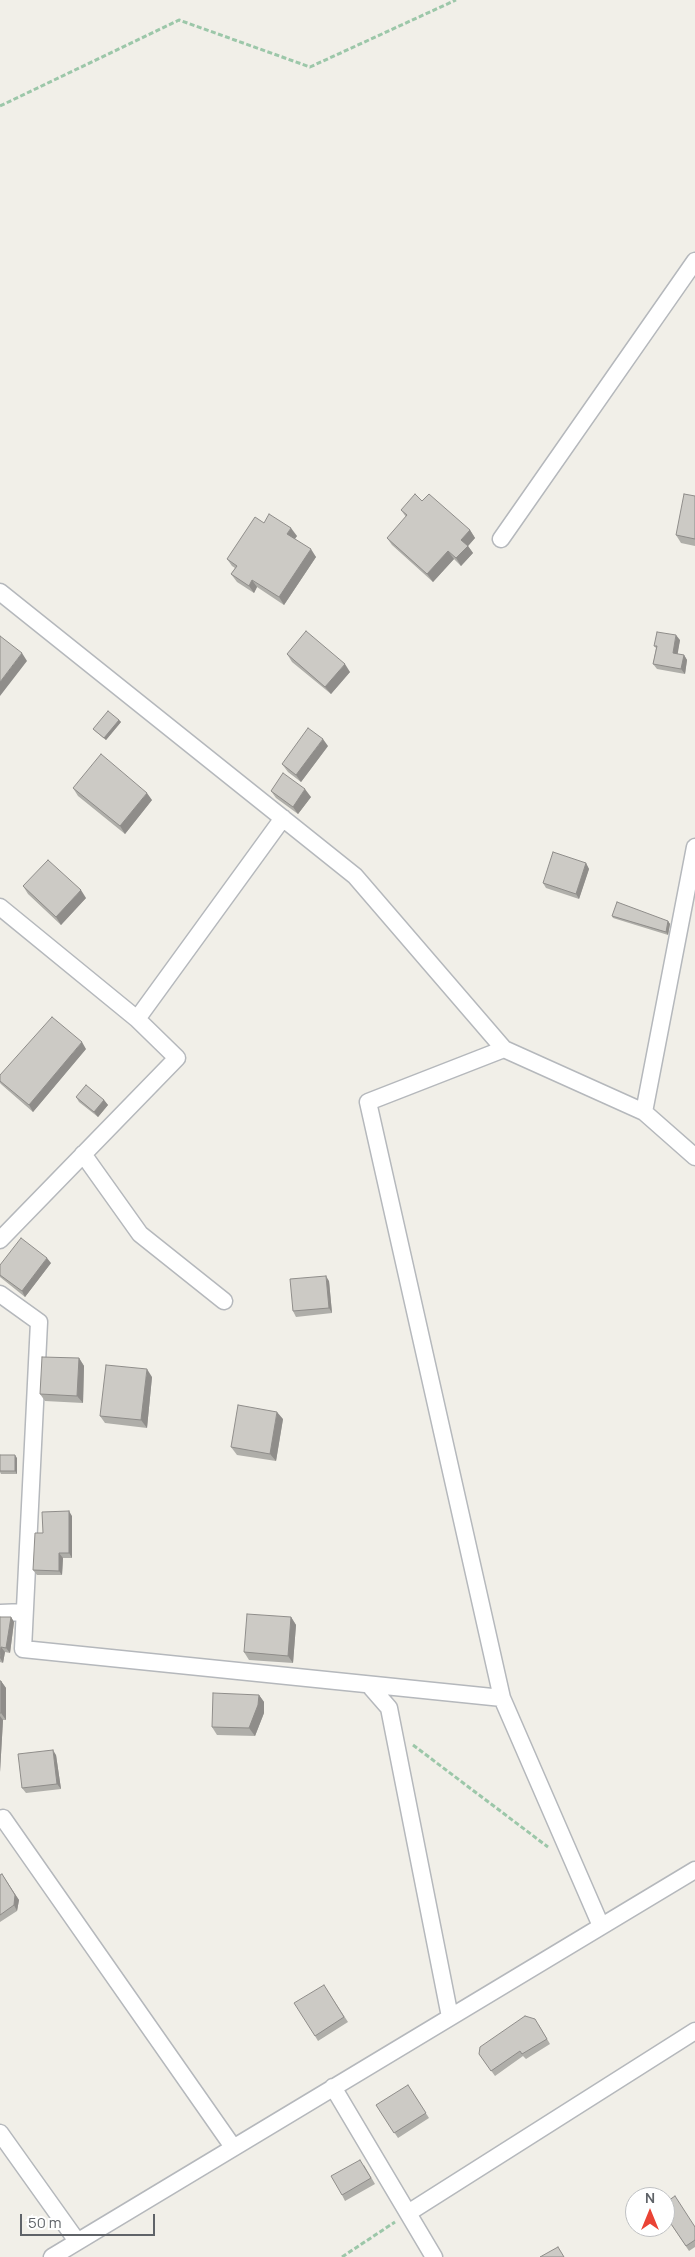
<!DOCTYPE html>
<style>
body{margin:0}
#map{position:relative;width:695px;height:2257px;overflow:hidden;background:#f1efe8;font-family:Manrope,sans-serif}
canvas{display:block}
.north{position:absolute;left:625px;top:2187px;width:50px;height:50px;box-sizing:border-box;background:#fff;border:1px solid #bfc1c3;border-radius:50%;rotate:0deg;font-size:14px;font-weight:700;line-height:20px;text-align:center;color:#5f6368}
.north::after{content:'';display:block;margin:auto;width:18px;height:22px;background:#ea4335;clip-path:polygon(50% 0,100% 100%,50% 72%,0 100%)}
.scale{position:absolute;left:20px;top:2214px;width:135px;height:22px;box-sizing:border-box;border:2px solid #5f6368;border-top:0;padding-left:6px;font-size:15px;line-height:18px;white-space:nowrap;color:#5f6368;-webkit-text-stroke:4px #fff;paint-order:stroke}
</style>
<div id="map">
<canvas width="695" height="2257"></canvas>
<div class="north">N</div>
<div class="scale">50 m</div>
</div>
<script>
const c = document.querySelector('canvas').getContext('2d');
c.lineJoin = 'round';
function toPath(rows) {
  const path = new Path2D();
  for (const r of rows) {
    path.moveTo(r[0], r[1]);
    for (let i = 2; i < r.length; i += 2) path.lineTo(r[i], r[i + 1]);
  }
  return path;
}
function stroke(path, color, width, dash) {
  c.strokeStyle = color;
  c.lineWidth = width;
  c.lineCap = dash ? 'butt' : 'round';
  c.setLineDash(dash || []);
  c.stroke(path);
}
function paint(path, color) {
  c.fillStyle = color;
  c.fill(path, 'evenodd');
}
const minor = toPath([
 [501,539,695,261],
 [0,592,355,876,504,1049,644,1112,695,1157],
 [0,907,137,1019,177,1058,0,1240],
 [137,1019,283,818],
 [504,1049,368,1102,502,1698,601,1926],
 [644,1112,695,847],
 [83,1154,140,1234,224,1301],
 [0,1294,39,1322,23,1649,502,1698],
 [0,1613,24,1612],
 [369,1685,389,1708,450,2017],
 [3,1818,233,2147],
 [333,2087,434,2257],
 [0,2133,77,2241],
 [408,2213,695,2031],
 [52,2257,695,1870]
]);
stroke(minor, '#b5b8bc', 19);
stroke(toPath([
 [0,106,179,20,310,67,456,0],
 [413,1745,548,1847],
 [342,2257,395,2222]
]), '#9cc7a9', 3, [5, 2.5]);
stroke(minor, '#fff', 16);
paint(toPath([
 [695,496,695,546,681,543,676,535],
 [422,501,470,530,475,538,468,546,473,553,461,566,454,559,433,582,392,545,387,538,406,517,401,510],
 [264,523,297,536,295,539,316,557,284,605,257,587,254,593,237,582,231,574,235,568,232,566,227,559],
 [680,640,677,654,684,655,687,660,685,674,657,669,653,664,656,648,654,646],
 [287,654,350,672,331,694,292,662],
 [119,720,121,722,106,740,95,731,93,729],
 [328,746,301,782,288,772,282,764],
 [73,788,152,800,125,834,78,796],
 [271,791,311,797,298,814,276,798],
 [586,863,589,869,579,899,546,888,543,883],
 [23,886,86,898,61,925,28,894],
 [612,916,668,921,670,924,668,935,613,918],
 [86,1049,33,1112,2,1085,0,1083,0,1075],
 [76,1097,104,1100,108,1105,98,1117,79,1102],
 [51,1263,25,1297,0,1277,0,1265],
 [329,1281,332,1313,296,1317,293,1311],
 [79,1358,84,1366,83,1403,45,1401,40,1394],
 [152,1377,147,1428,105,1423,100,1416],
 [283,1419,276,1461,237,1455,231,1447],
 [0,1455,17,1458,17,1474,1,1474,0,1472],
 [72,1516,72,1558,63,1558,62,1575,37,1575,33,1570],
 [0,1617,11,1617,14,1622,10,1653,5,1652,3,1663,0,1662],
 [291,1617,296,1625,293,1663,249,1660,244,1652],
 [0,1681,1,1681,6,1688,6,1720,3,1720,0,1772],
 [259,1695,264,1702,264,1713,255,1736,217,1735,212,1727],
 [56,1755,61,1789,26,1793,22,1788],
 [0,1875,19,1900,17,1911,0,1922],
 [327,1990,348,2022,318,2041,315,2036],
 [539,2025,550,2044,526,2059,523,2056,495,2076,479,2054],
 [411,2090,429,2118,398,2138,376,2105],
 [364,2165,375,2184,345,2201,342,2195],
 [665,2215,695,2226,695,2247,689,2251]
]), '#afaea9');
paint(toPath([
 [291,528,297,536,293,541,287,534],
 [470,530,475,538,468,546,473,553,461,566,456,558,461,540],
 [311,549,316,557,284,605,279,597],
 [448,551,454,559,433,582,427,574],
 [252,580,257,587,254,593,249,586],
 [676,635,680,640,677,658,673,653],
 [22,653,27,661,0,696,0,682],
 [684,655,687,660,685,674,681,669],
 [345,664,350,672,331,694,325,687],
 [119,720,121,722,106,740,104,738],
 [323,739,328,746,301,782,296,775],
 [305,789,311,797,298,814,293,807],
 [147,793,152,800,125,834,120,826],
 [586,863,589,869,579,899,576,894],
 [81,890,86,898,61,925,56,917],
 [668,921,670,924,668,935,666,932],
 [82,1042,86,1049,33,1112,29,1105],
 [104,1100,108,1105,98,1117,94,1112],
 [47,1258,51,1263,25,1297,22,1291],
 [326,1276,329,1281,332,1313,329,1308],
 [79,1358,84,1366,83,1403,77,1396],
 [147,1369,152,1377,147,1428,141,1420],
 [277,1412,283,1419,276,1461,270,1454],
 [15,1455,17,1458,17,1474,15,1471],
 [69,1511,72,1516,72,1558,69,1553],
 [59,1553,63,1558,62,1575,59,1571],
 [11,1617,14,1622,10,1653,6,1648],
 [291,1617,296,1625,293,1663,288,1656],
 [1,1647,5,1652,3,1663,0,1658],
 [1,1681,6,1688,6,1720,1,1713],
 [259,1695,264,1702,264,1713,255,1736,249,1728],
 [0,1716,3,1720,0,1772],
 [53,1750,56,1755,61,1789,57,1784],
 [2,1874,19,1900,17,1911,14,1905]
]), '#8f8d8a');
const building = toPath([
 [415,494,422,501,429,494,470,530,461,540,468,546,456,558,448,551,427,574,387,538,407,515,401,510,415,494],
 [684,494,695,496,695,539,676,535,684,494],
 [269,514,291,528,287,534,311,549,279,597,252,580,249,586,231,574,237,566,227,559,255,517,264,523,269,514],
 [306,631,345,664,325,687,287,654,306,631],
 [657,632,676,635,673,653,684,655,681,669,653,664,657,646,654,646,657,632],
 [0,636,22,653,0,682,0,636],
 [108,711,119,720,104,738,93,729,108,711],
 [308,728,323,739,296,775,282,764,308,728],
 [101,754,147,793,120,826,73,788,101,754],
 [283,773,305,789,293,807,271,791,283,773],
 [553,852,586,863,576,894,543,883,553,852],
 [48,860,81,890,56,917,23,886,48,860],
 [617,902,668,921,666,932,612,916,617,902],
 [52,1017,82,1042,29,1105,0,1081,0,1075,52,1017],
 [86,1085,104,1100,94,1112,76,1097,86,1085],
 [21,1238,47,1258,22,1291,0,1275,0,1265,21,1238],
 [326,1276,329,1308,293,1311,290,1279,326,1276],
 [42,1357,79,1358,77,1396,40,1394,42,1357],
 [106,1365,147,1369,141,1420,100,1416,106,1365],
 [238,1405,277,1412,270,1454,231,1447,238,1405],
 [0,1455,15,1455,15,1471,0,1471,0,1455],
 [69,1511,69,1553,59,1553,59,1571,33,1570,35,1533,43,1533,42,1512,69,1511],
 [247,1614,291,1617,288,1656,244,1652,247,1614],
 [0,1617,11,1617,6,1648,1,1647,0,1655,0,1617],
 [0,1681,1,1681,1,1713,0,1713,0,1681],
 [213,1693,259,1695,258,1705,249,1728,212,1727,213,1693],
 [53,1750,57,1784,22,1788,18,1754,53,1750],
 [2,1874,15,1895,14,1905,0,1915,0,1875,2,1874],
 [324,1985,344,2017,315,2036,294,2003,324,1985],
 [525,2016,535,2019,547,2039,522,2054,520,2051,491,2071,479,2054,480,2047,525,2016],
 [408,2085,426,2113,394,2133,376,2105,408,2085],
 [360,2160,371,2178,342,2195,331,2176,360,2160],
 [675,2196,695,2227,695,2240,686,2246,665,2215,665,2203,675,2196],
 [558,2247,564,2257,540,2257,558,2247]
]);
paint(building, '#cccac5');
stroke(building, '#8f8d8a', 1);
</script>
